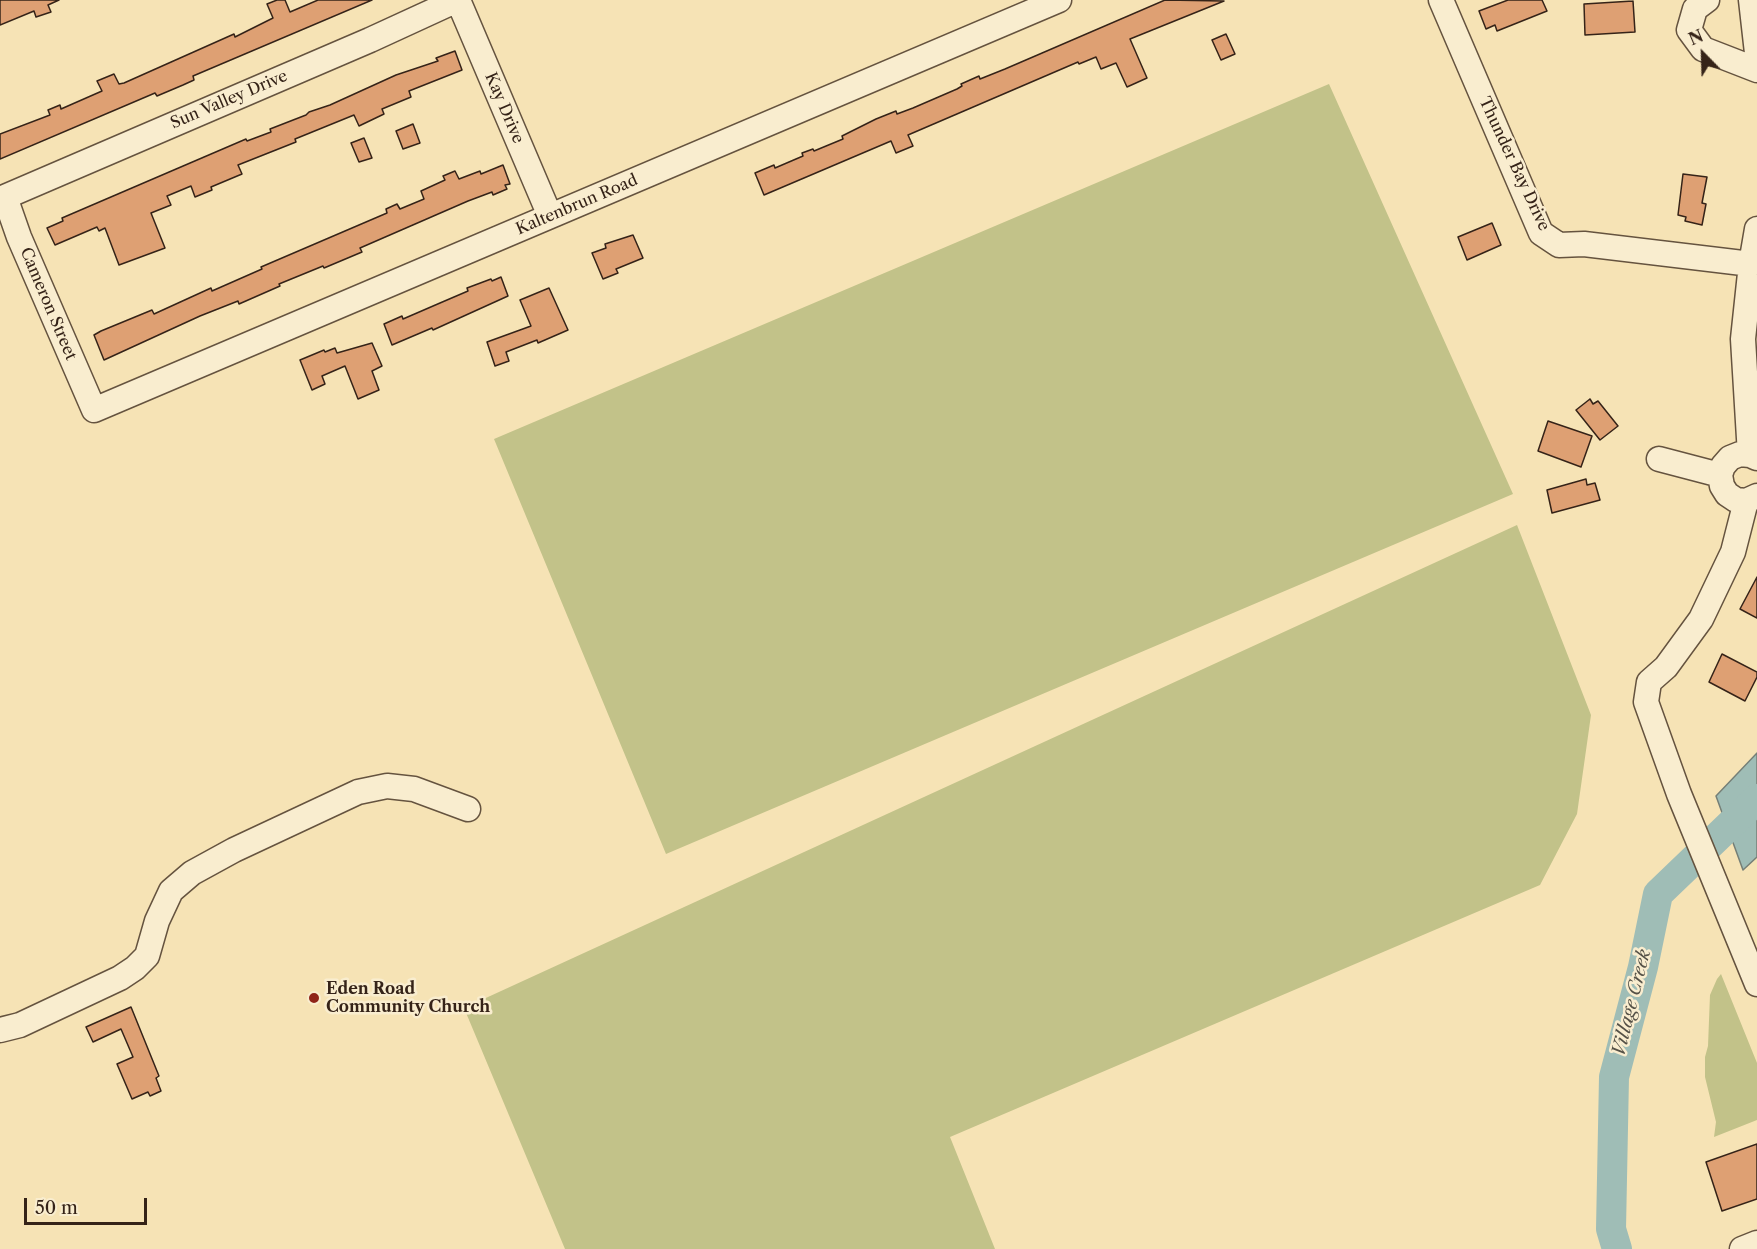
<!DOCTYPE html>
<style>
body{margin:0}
#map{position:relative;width:1757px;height:1249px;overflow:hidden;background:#f6e3b5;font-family:"Libre Caslon Text",serif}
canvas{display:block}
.north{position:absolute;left:1673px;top:24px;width:60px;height:60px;-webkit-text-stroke:4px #f9edcf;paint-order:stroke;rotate:337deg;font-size:16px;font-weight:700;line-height:24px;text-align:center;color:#352318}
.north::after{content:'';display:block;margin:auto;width:21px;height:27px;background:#352318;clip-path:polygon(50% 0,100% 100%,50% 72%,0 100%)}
.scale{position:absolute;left:24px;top:1198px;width:123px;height:27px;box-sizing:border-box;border:3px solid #352318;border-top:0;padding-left:8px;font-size:18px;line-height:21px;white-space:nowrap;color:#352318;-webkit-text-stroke:4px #f9edcf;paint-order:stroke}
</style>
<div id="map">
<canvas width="1757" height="1249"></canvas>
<div class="north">N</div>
<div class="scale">50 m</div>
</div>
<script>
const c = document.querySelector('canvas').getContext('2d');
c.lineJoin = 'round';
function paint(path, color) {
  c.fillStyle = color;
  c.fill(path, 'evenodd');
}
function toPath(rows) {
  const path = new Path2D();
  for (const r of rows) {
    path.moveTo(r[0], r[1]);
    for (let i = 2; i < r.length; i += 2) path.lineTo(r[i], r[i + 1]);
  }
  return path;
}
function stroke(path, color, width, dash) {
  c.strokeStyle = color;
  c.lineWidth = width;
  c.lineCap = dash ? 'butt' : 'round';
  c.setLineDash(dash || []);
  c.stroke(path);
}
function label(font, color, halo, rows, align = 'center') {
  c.font = font + ' "Libre Caslon Text",serif';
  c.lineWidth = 5;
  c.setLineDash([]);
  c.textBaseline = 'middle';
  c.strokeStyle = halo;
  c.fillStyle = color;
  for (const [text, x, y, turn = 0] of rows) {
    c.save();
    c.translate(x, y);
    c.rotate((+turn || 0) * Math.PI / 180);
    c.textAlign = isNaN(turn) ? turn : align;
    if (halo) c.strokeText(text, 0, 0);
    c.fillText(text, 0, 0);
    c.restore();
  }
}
paint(toPath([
 [1329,84,1513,494,666,854,494,439],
 [1517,525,1591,715,1577,814,1540,885,950,1137,995,1249,565,1249,464,1008],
 [1721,974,1757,1063,1757,1120,1714,1137,1716,1122,1705,1077,1705,1057,1708,1046,1710,995,1717,979]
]), '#c2c289');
const water = toPath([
 [1757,753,1757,857,1743,870,1716,796,1757,753]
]);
paint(water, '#9fbdb6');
stroke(water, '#757f77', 1.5);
stroke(toPath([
 [1617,1249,1611,1229,1614,1077,1643,967,1658,894,1757,799]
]), '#9fbdb6', 30);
const building = toPath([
 [0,0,59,0,48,5,51,12,36,17,34,11,0,25,0,0],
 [277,0,285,0,290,12,318,0,372,0,193,76,194,80,183,85,157,96,155,93,0,159,0,134,50,115,48,110,60,105,61,109,102,91,97,81,114,74,119,84,124,83,234,34,235,37,273,18,267,4,277,0],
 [1165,0,1224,1,1130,39,1147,78,1127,87,1116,63,1101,69,1096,57,1079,64,1078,62,908,135,913,146,896,153,891,141,764,195,755,173,774,165,775,168,803,156,802,153,813,149,814,151,843,139,842,136,876,119,896,111,897,114,913,108,957,89,962,86,961,84,979,76,980,79,1005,69,1165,0],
 [1508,0,1542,0,1547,11,1497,31,1495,25,1486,29,1479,11,1508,0],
 [1633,1,1635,32,1585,35,1584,4,1633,1],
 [1226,34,1235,54,1221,60,1212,40,1226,34],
 [455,51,462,70,409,91,411,97,382,109,384,114,359,126,354,115,295,139,296,142,238,165,242,174,211,187,212,190,195,197,191,186,167,196,171,205,151,213,165,248,119,265,105,228,99,231,97,227,55,245,47,228,63,221,62,218,246,139,247,141,271,132,270,129,306,115,309,112,330,105,396,75,438,61,436,58,455,51],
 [413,124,420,143,403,149,396,131,413,124],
 [364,138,372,158,359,162,351,143,364,138],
 [503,165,510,184,505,185,507,189,493,195,492,192,468,201,360,248,362,252,324,268,323,266,279,284,280,286,239,304,238,301,200,316,104,360,94,335,101,331,152,310,154,314,211,288,212,291,262,269,261,267,387,213,386,209,397,204,400,209,424,199,421,191,445,180,443,176,455,171,459,179,480,171,481,174,503,165],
 [1683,174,1707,177,1702,203,1706,204,1702,225,1685,221,1686,217,1678,215,1683,174],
 [1492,223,1501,245,1467,260,1458,237,1492,223],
 [633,235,643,258,616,269,618,273,603,279,592,253,606,248,605,244,633,235],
 [501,277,508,296,433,330,432,328,392,345,384,324,402,316,403,319,440,303,468,291,467,288,491,279,492,281,501,277],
 [549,288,568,330,538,343,537,340,506,352,509,361,495,366,487,342,531,326,520,300,549,288],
 [372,343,382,366,372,371,379,390,358,399,345,366,322,376,325,384,312,390,300,360,324,350,325,352,335,348,337,353,372,343],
 [1590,399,1593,404,1598,401,1618,426,1600,440,1576,410,1590,399],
 [1548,421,1592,436,1581,467,1538,451,1548,421],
 [1586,479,1587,485,1595,483,1600,500,1552,513,1547,490,1586,479],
 [1757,577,1757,618,1740,609,1757,577],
 [1722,654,1757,672,1757,677,1745,701,1709,682,1722,654],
 [131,1007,159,1076,156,1078,161,1091,150,1096,148,1092,132,1099,117,1064,133,1057,121,1029,93,1042,86,1027,131,1007],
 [1757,1144,1757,1199,1722,1211,1706,1162,1757,1144]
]);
paint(building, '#dea073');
stroke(building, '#352318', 1.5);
const minor = toPath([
 [458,0,550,216],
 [1441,0,1541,233,1559,245,1584,244,1751,264],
 [1707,0,1695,9,1689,30,1703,49,1757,70],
 [1751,0,1757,53],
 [5,197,19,237,94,410,1059,0],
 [0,199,370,40,457,0],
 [1750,455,1743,339,1751,264,1757,229],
 [1757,458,1750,455,1740,454,1730,458,1723,466,1720,475,1722,486,1727,494,1736,500,1746,501,1757,496],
 [1659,459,1720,475],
 [1746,501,1733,552,1701,619,1666,667,1649,682,1646,702,1679,794,1757,984],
 [0,1030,20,1025,120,978,135,968,147,956,157,921,171,891,192,873,234,850,358,792,387,786,414,789,468,809],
 [1742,1249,1757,1243]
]);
stroke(minor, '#65533f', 27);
stroke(minor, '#f9edcf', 24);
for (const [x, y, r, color] of [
 [314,998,6,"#8f2418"]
]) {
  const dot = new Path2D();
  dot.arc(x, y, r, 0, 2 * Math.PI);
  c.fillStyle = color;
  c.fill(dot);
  stroke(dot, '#f9edcf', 2);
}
label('16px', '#352318', '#f9edcf', [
 ["Sun Valley Drive",229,100,-23],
 ["Kay Drive",504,108,67],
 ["Thunder Bay Drive",1514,164,65],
 ["Kaltenbrun Road",577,205,-23],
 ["Cameron Street",48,304,67]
]);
label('bold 16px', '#352318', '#f9edcf', [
 ["Eden Road",326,989],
 ["Community Church",326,1007]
], 'left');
label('italic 18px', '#555147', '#f9edcf', [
 ["Village Creek",1632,1003,-76]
]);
</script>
